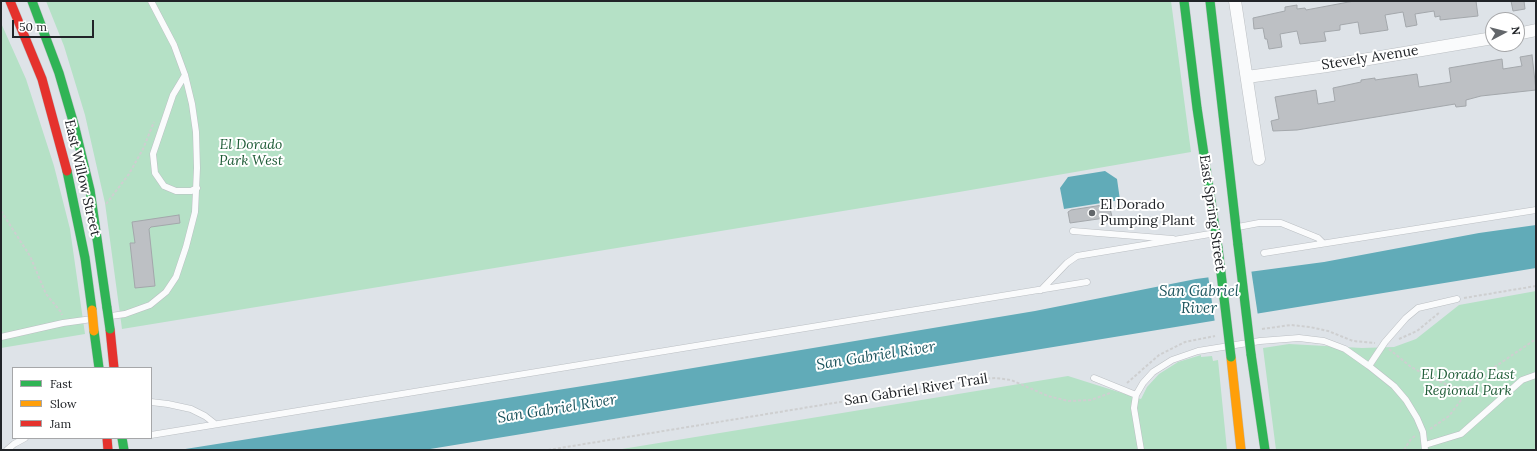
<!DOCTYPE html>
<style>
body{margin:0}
#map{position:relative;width:1537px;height:451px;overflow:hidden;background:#dee3e8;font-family:Lora,serif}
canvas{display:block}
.frame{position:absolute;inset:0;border:2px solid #212428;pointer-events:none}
.legend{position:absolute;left:12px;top:367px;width:140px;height:72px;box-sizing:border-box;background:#fff;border:1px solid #a6a7a9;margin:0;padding:5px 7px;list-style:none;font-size:12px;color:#212428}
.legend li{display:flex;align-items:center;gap:8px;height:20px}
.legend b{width:20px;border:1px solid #a6a7a9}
.north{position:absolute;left:1485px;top:12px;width:40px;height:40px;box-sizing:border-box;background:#fff;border:1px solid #a6a7a9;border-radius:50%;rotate:83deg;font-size:11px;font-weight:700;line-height:16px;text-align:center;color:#212428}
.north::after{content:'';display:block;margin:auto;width:14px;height:18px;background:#63676b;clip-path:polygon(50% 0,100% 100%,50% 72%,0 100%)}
.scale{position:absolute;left:12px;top:20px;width:82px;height:18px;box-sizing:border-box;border:2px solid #212428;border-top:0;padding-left:5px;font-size:12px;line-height:14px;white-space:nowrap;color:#212428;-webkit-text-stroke:3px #fff;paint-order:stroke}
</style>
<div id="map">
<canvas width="1537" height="451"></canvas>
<div class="frame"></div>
<ul class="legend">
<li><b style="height:5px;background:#30b455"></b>Fast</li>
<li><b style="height:5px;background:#ff9f0a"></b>Slow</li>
<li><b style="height:5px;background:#e5322d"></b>Jam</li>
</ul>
<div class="north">N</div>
<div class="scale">50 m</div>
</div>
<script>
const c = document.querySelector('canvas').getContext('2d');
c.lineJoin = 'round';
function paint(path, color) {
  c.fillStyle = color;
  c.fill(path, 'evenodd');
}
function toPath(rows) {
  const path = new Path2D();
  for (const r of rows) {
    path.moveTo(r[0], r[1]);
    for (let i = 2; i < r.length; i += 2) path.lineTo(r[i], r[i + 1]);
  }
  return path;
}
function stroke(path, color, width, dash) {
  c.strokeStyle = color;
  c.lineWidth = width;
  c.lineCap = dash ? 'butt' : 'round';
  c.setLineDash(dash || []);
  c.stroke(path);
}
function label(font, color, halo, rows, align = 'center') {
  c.font = font + ' Lora,serif';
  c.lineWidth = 4;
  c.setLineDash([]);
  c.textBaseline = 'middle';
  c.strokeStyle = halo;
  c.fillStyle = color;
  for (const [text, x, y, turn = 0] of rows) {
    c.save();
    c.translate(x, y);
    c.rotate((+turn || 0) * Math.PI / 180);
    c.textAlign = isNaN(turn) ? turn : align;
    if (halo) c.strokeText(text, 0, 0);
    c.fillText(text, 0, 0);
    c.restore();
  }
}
paint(toPath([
 [46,1,1171,1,1191,152,959,192,122,329,105,203,85,115,64,46],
 [1,23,26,79,54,166,70,229,85,334,1,348],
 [1536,291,1536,450,1276,450,1263,348,1289,344,1362,348,1394,347,1416,339,1459,305],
 [1201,355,1201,357,1212,356,1213,361,1218,360,1227,450,616,450,1068,376,1141,399,1147,387,1159,374,1178,362]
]), '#b5e1c6');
paint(toPath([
 [1105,171,1117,179,1120,200,1064,209,1060,188,1068,177],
 [1536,225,1536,268,424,450,179,450,627,379,1035,311,1196,279,1324,262,1479,233]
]), '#61abb8');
paint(toPath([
 [1251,269,1258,316,1215,323,1208,275]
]), '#dee3e8');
const building = toPath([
 [1354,1,1476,1,1478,16,1440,20,1440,16,1435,17,1434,11,1415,14,1417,25,1406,27,1403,12,1385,15,1388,30,1360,34,1358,22,1340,25,1340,30,1324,32,1326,41,1300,44,1297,31,1280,34,1282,47,1269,49,1267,39,1265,39,1263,28,1254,29,1253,18,1285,11,1285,7,1297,5,1297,9,1305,8,1306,10,1354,1],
 [1511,1,1524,1,1525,9,1513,11,1511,1],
 [1532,55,1536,90,1481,96,1466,100,1466,106,1456,107,1455,104,1297,130,1273,131,1271,121,1279,119,1275,97,1316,90,1318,104,1335,101,1333,88,1361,82,1361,80,1375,78,1375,80,1417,74,1419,87,1451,82,1449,68,1502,59,1503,69,1522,66,1520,57,1532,55],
 [1109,204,1112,217,1070,223,1068,212,1071,210,1109,204],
 [179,215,180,223,151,227,149,229,155,286,135,288,130,243,135,243,132,222,179,215]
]);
paint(building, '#bdc0c4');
stroke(building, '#a3a7ab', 1);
const lane = toPath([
 [185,75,173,95,153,154,155,173,164,186,176,191,191,191,197,188],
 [1238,227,1259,223,1281,223,1318,238,1323,243],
 [1073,231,1173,239],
 [1264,253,1536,210],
 [1041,290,1067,263,1077,256,1216,233],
 [111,316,125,314,150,305,166,292,176,277,186,247,195,212,197,168,196,132,192,104,185,75,174,45,151,1],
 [1,337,63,323,92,319],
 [1369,366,1385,342,1406,318,1418,308,1457,299],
 [1094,378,1136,395],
 [151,402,168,404,191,409,205,416,214,423],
 [151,435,1087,282],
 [1425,445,1461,434,1522,380,1536,375],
 [7,450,14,444,25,438],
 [1141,450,1134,408,1136,395,1143,383,1153,372,1172,360,1198,351,1260,341,1299,338,1324,341,1345,349,1369,366,1394,386,1406,400,1417,418,1423,432,1425,450]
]);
const street = toPath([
 [1235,1,1259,159],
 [1517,34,1536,30],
 [1247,77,1327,66,1493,38]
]);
const fast = toPath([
 [32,1,59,73,75,128,90,190,107,308],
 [1184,1,1197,108,1218,248],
 [1210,1,1238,245],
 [67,171,85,258,92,310],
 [94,331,99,368],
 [1251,354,1265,450],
 [122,438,124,450]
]);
const slow = toPath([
 [1231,357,1241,450]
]);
const jam = toPath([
 [10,1,42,79,67,171],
 [110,329,114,368],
 [107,438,108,450]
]);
stroke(lane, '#bbbfc3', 7);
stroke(street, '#bbbfc3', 13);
stroke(fast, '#bbbfc3', 10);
stroke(slow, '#bbbfc3', 10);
stroke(jam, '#bbbfc3', 10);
stroke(toPath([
 [1,136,1,147],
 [106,204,129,174,143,149,154,122],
 [1,211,30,256,46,294,61,312,62,315],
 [1464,298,1536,286],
 [1262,329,1291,325,1310,327,1328,331,1353,341,1375,343],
 [1399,339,1417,331,1440,312],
 [1389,349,1411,367,1428,376,1450,386,1468,391],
 [1127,383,1159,355,1185,342,1215,336],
 [1430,429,1449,416,1468,391,1496,366,1536,339],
 [548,450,980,379,996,378,1011,380,1048,396,1068,401,1091,400,1110,393],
 [1404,450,1411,439,1415,436]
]), '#cecfd0', 2, [3, 2]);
stroke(lane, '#fafbfc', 6);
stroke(street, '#fafbfc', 12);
stroke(fast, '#30b455', 9);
stroke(slow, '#ff9f0a', 9);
stroke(jam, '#e5322d', 9);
const fastBridge = toPath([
 [1238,245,1251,354],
 [1218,248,1231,357],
 [107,308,110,329]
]);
const slowBridge = toPath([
 [92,310,94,331]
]);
stroke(fastBridge, '#bbbfc3', 10, []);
stroke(slowBridge, '#bbbfc3', 10, []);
stroke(fastBridge, '#30b455', 9);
stroke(slowBridge, '#ff9f0a', 9);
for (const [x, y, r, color] of [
 [1092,213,4,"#63676b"]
]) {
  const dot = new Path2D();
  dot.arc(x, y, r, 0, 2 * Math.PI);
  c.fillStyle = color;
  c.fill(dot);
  stroke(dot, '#fff', 1.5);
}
label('14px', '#212428', '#fff', [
 ["Stevely Avenue",1370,58,-9],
 ["East Willow Street",82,178,77],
 ["East Spring Street",1212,213,82],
 ["San Gabriel River Trail",916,390,-9]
]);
label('italic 14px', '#1f5c37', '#fff', [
 ["El Dorado",251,145],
 ["Park West",251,161],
 ["El Dorado East",1468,375],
 ["Regional Park",1468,391]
]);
label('14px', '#212428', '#fff', [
 ["El Dorado",1100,205],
 ["Pumping Plant",1100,221]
], 'left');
label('italic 15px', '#1d555e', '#fff', [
 ["San Gabriel",1199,292],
 ["River",1199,309],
 ["San Gabriel River",876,356,-9],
 ["San Gabriel River",557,409,-9]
]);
</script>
